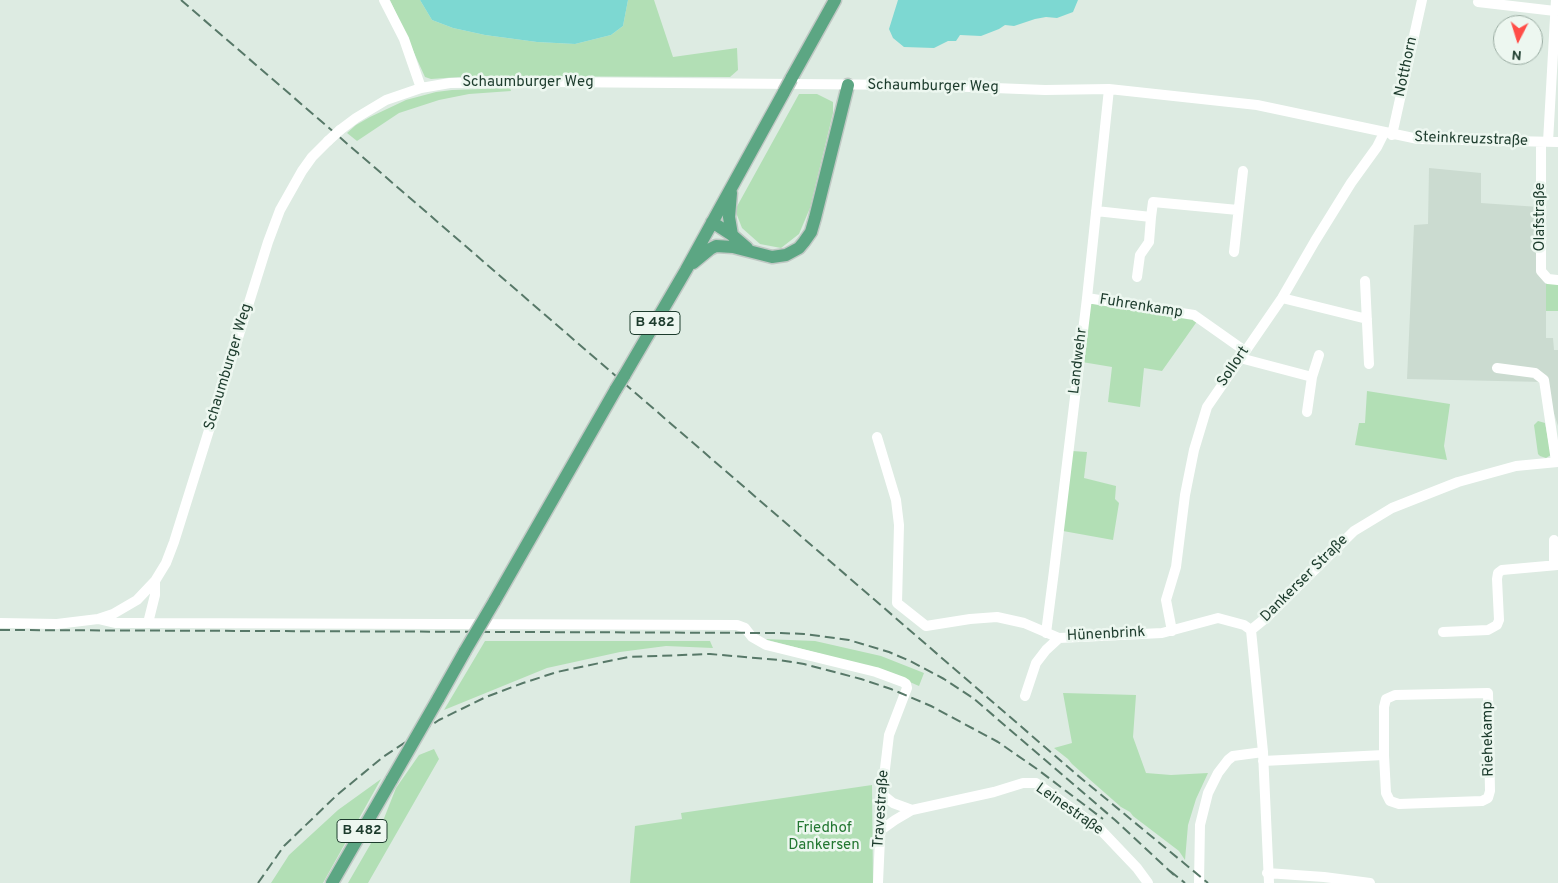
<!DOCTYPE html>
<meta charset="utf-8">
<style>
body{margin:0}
#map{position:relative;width:1558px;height:883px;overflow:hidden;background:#ddebe2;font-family:Overpass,sans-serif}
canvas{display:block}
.north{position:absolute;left:1493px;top:15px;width:50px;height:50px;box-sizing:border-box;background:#edf7f0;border:1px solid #9aaca2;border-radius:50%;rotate:185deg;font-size:14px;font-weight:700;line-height:20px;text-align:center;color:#1d3c2d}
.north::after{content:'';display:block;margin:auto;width:18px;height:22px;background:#ff4d47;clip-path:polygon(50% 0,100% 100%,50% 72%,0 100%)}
</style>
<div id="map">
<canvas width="1558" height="883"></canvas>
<div class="north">N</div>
</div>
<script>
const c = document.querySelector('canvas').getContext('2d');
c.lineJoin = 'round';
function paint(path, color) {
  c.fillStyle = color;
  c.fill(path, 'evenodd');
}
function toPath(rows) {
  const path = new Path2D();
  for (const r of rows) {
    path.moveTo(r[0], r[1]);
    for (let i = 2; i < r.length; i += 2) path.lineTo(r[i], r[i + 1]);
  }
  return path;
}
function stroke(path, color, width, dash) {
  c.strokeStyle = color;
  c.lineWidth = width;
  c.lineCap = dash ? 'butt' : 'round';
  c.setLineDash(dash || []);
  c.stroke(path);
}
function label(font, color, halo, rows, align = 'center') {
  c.font = font + ' Overpass,sans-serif';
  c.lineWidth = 5;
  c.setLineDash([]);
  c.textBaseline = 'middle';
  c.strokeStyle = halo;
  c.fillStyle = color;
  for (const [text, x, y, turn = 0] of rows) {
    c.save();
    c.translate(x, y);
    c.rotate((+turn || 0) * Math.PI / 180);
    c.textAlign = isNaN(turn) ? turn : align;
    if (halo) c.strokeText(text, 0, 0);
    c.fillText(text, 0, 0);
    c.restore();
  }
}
paint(toPath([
 [1429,168,1481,173,1481,203,1539,207,1539,276,1546,282,1546,338,1553,338,1554,350,1558,350,1558,426,1544,382,1407,379,1414,225,1428,224]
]), '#cbdbd0');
paint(toPath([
 [390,0,420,0,432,20,453,28,485,35,537,42,575,44,611,35,623,26,628,0,654,0,673,57,737,48,738,70,730,77,473,76,431,79,425,77],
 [510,88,511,91,469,94,439,100,399,113,357,141,347,133,356,125,370,117,406,100,436,92,452,90],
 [799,94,817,94,833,102,833,113,810,208,799,234,781,248,760,244,742,228,735,210],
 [1546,283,1558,283,1558,311,1546,311],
 [1094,302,1198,320,1162,371,1144,368,1140,407,1108,402,1112,367,1082,362,1089,305],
 [1367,391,1450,404,1444,446,1447,460,1355,445,1359,423,1365,423],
 [1538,421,1545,423,1551,455,1546,458,1540,456,1538,454,1534,425],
 [1072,451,1087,452,1084,478,1116,486,1115,499,1119,503,1113,540,1063,531],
 [764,639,815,641,881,656,924,673,919,686,882,670],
 [485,641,710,641,713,648,666,646,620,652,547,668,444,710],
 [1063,693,1136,695,1133,737,1146,773,1171,775,1208,773,1196,799,1188,825,1185,860,1179,851,1133,816,1130,812,1121,807,1072,764,1068,759,1054,748,1072,743],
 [434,749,439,759,368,883,348,883,381,826,396,788,419,755],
 [381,779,323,883,271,883,289,855,338,810],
 [872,785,873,883,630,883,635,826,682,819,681,813]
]), '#b2dfb5');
paint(toPath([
 [420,0,628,0,623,26,611,35,575,44,537,42,485,35,453,28,432,20],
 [898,0,1078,0,1073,12,1057,18,1046,17,1035,19,1014,26,1005,25,999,29,981,36,960,35,956,41,948,41,934,48,904,47,893,38,889,29]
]), '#7dd8d2');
const major = toPath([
 [791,79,835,0],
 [731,193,729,217,732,235],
 [712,222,732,235,747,248],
 [693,263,710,249,716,246,733,247,772,257,786,255,799,248,804,242,811,232,815,218,848,85],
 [624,376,686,270,784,92],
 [494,602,616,389],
 [438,699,465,651],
 [332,883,392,779]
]);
stroke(major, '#c0c8c4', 15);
stroke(toPath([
 [384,0,404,39,421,88],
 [1478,2,1555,11],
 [340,130,356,118,386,100,421,88,450,83,548,82,919,85,1045,90,1109,89,1257,105,1418,139,1558,142],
 [1392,135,1422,0],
 [1541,142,1541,271,1548,279,1558,280],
 [1548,142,1556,0],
 [1096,211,1151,217,1153,202,1238,210],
 [1234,252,1243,171],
 [1137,277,1140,255,1149,242,1151,217],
 [1365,281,1369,364],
 [1087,298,1194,315,1245,351],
 [1282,298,1367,319],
 [1240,358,1312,377],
 [1497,368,1535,373,1544,380,1556,461],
 [1307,412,1312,377,1319,355],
 [877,437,896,500,899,525,897,603,926,626,970,619,997,617,1024,623,1059,638,1162,633,1218,618,1244,625,1251,630],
 [1554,540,1554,565],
 [98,619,115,623,148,623,737,625,745,628,752,637,766,645,876,672,903,682,906,684,907,688,889,735,882,794,878,883],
 [0,623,57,624,98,619,113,614,137,600,155,581,166,563,174,542,268,242,280,210,302,171,312,157,328,141],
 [148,623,155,595,155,581],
 [1251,630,1267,617,1354,531,1392,508,1458,482,1516,466,1558,462],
 [1251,630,1263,752,1269,883],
 [1172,631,1166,600,1176,567,1185,495,1194,450,1207,407,1282,298,1315,241,1351,183,1377,147,1384,133],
 [1443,632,1488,630,1497,625,1499,620,1497,579,1498,573,1502,570,1558,565],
 [1046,633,1054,571,1087,298,1109,89],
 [1488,693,1490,791,1488,798,1482,801,1399,804,1390,801,1386,793,1384,755,1384,707,1386,699,1395,695,1488,693],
 [1025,696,1036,663,1046,650,1059,638],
 [1263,761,1384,755],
 [882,794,893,803,912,810,994,792,1023,783,1036,783,1098,827,1137,868,1148,883],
 [881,830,895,820,912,810],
 [1267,873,1324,877,1370,883],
 [1199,883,1200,825,1208,793,1218,773,1228,760,1233,756,1263,752]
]), '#fff', 10);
stroke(major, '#5ca683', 12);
stroke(toPath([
 [181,0,1076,774,1208,883],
 [0,630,781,633,804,634,849,640,889,652,910,661,944,679,973,698,1115,820,1174,875],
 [1170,871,1185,883],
 [258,883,284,846,337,795,383,757,439,720,486,697,523,683,557,672,628,657,710,654,779,660,804,664,861,679,891,689,931,706,998,742,1037,769,1103,819]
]), '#577868', 2, [10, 5]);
const majorBridge = toPath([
 [784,92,791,79],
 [616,389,624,376],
 [465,651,494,602],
 [392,779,438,699]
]);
stroke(majorBridge, '#c0c8c4', 15, []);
stroke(toPath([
 [328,141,340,130]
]), '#fff', 10);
stroke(majorBridge, '#5ca683', 12);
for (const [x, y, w] of [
 [655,323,50],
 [362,831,50]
]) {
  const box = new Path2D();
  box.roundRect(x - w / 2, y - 11.5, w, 23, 4);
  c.fillStyle = '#edf7f0';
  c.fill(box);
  stroke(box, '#1d3c2d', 1);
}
label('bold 14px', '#1d3c2d', null, [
 ["B 482",655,323],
 ["B 482",362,831]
]);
label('15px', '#1d3c2d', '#edf7f0', [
 ["Notthorn",1407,67,-78],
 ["Schaumburger Weg",528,83],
 ["Schaumburger Weg",933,87,1],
 ["Steinkreuzstraße",1471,140,2],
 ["Olafstraße",1541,217,-90],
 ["Fuhrenkamp",1141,307,9],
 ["Landwehr",1079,361,-83],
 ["Schaumburger Weg",229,367,-73],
 ["Sollort",1234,367,-56],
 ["Dankerser Straße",1305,579,-45],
 ["Hünenbrink",1106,635,-3],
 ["Riehekamp",1489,739,-91],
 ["Travestraße",882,809,-86],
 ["Leinestraße",1069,810,35]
]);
label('15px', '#237731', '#edf7f0', [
 ["Friedhof",824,829],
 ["Dankersen",824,846]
]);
</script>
